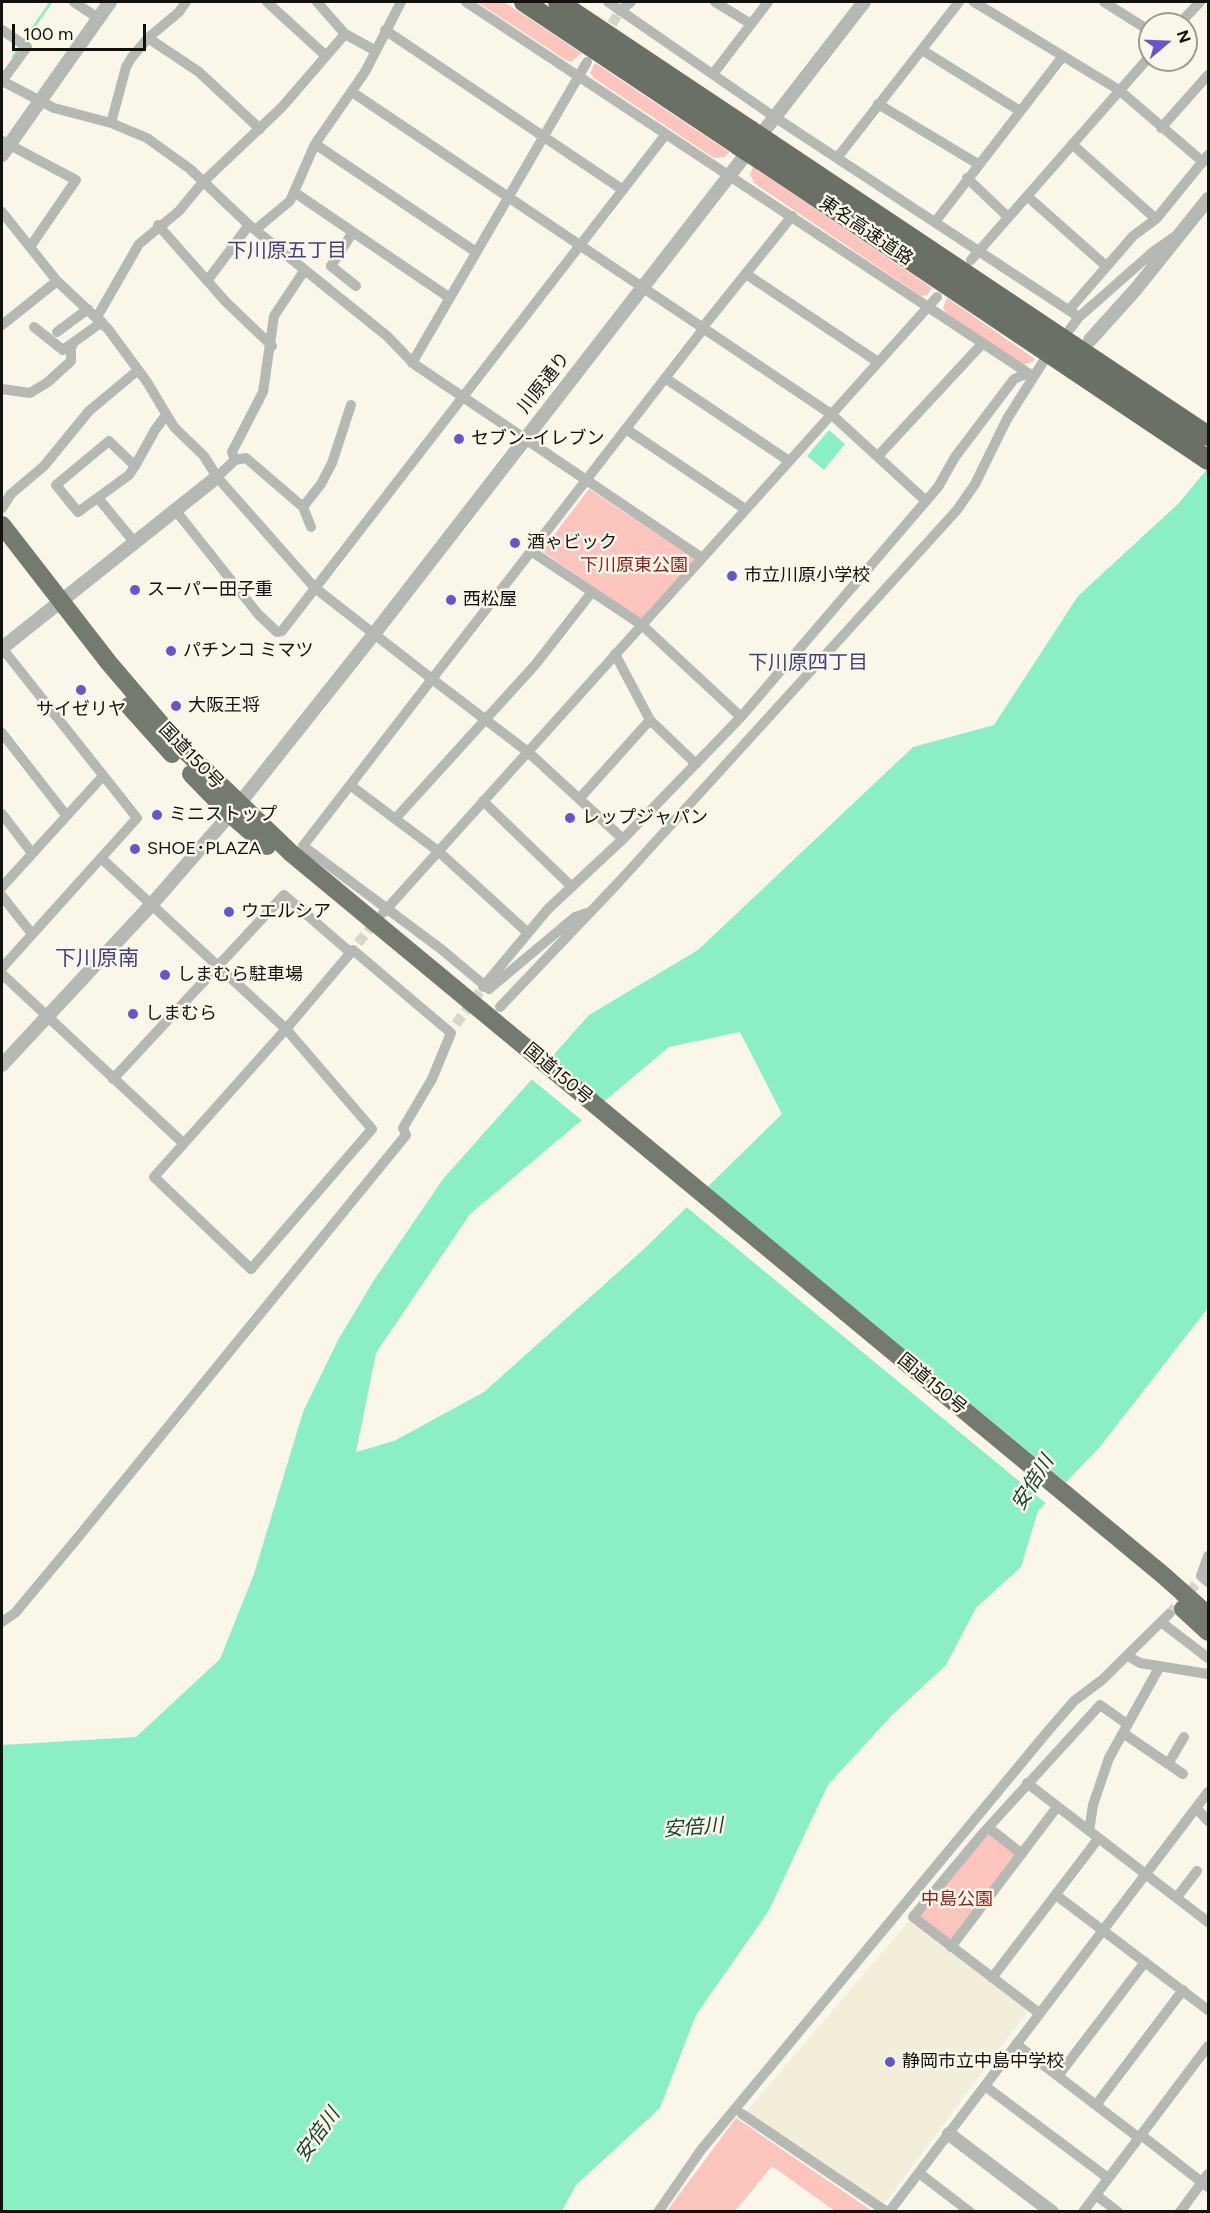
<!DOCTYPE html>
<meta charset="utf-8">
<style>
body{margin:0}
#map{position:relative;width:1210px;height:2213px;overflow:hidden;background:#faf7ea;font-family:Figtree,sans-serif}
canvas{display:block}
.frame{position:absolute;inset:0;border:3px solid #12110d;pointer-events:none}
.north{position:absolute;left:1138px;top:12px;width:60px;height:60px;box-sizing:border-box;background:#faf7ea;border:2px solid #9d9b92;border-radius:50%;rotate:71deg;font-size:16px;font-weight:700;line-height:24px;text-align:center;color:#12110d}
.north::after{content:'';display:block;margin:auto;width:21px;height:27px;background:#6855ce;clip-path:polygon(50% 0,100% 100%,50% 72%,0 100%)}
.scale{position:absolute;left:12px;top:24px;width:134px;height:27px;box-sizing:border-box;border:3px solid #12110d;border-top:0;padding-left:8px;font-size:18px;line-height:21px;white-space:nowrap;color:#12110d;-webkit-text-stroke:4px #faf7ea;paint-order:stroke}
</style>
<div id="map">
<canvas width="1210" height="2213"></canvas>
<div class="frame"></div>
<div class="north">N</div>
<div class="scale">100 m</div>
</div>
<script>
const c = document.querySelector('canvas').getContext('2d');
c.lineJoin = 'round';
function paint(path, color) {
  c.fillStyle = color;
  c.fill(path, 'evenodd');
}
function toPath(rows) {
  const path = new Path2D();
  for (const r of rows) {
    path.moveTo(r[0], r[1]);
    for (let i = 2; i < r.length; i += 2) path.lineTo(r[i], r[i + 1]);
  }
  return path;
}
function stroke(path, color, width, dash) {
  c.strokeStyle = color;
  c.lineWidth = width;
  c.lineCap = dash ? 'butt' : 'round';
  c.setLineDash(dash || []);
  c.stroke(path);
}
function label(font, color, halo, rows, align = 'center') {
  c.font = font + ' Figtree,"Noto Sans JP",sans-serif';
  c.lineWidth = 5;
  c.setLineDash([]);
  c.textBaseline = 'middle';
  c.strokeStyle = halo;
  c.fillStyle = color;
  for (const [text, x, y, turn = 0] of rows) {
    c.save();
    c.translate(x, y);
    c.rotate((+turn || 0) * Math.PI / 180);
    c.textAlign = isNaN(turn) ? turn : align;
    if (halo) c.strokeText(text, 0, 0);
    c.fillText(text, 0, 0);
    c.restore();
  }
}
paint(toPath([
 [909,1921,1028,2011,886,2202,882,2202,746,2112]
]), '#f2eed9');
paint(toPath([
 [477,2,504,2,581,53,572,62,566,60],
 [595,63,729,152,725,157,714,158,594,78,590,73],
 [753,167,932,288,927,295,921,296,754,183,750,174],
 [947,298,1035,359,1032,362,1022,365,946,313,943,308],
 [589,489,695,559,644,618,639,618,542,551],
 [990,1833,1015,1851,1015,1856,953,1938,948,1939,920,1918,920,1914],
 [736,2118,872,2211,835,2211,772,2166,735,2211,667,2211]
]), '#fbc4bc');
paint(toPath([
 [829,430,845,444,824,470,807,456],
 [1208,468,1208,1308,1099,1448,1038,1511,1021,1567,976,1608,946,1665,892,1715,828,1785,768,1912,696,2015,660,2108,576,2185,562,2211,2,2212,2,1745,136,1737,220,1659,254,1574,303,1412,338,1340,374,1280,443,1179,589,1015,698,950,913,747,994,725,1078,596,1178,504],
 [740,1032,782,1114,644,1249,484,1392,394,1441,356,1452,376,1353,470,1214,669,1047]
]), '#8aefc5');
paint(toPath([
 [549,1056,606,1104,584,1122,530,1078],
 [705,1185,1068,1484,1048,1505,684,1205]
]), '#faf7ea');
stroke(toPath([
 [13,57,51,2]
]), '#8aefc5', 3);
stroke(toPath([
 [604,37,620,11],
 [358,943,377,920],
 [456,1024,481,990],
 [1169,1614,1197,1583]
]), '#d7d4c9', 10, [10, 5]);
stroke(toPath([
 [74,2,98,18],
 [267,2,325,55],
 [317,2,345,34],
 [466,2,1031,375],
 [608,2,773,116,1079,317],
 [715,2,751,24],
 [974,2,1119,90,1203,162],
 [1104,2,1150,31],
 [620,11,631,2],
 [1179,24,1200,2],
 [2,30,27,47,2,81],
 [385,30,623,190],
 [148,38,199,72,260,129],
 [922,50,1020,111],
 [713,74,768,2],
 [2,81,54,108,111,123,147,138,190,169,249,225,387,336,414,364,702,558],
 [352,92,831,414,926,501],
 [878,104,978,164],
 [111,123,126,67,132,57,148,38,179,12,186,2],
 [1161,128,1208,75],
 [2,141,76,180,30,247],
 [315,144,476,252],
 [1072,144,1156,219],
 [837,158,959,2],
 [967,178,1008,217],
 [294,192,450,298],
 [1027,196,1106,266],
 [2,212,57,281,108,329,147,382,174,427,204,456,217,477,315,588,432,679,303,846,441,949,489,989,575,917,590,912],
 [935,222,1063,56],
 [158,225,226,302,272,346],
 [255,230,290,201,315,144,365,72,401,2],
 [353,232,331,266,356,286],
 [971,260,1150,56],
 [746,274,878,362],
 [207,281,249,225],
 [1069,310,1133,236,1156,219,1208,155],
 [97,317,139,244,179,211,203,182,283,106,345,34,376,51],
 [2,325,57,281],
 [34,327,63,350,74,342],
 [703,327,792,216],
 [1070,329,1079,317,1154,251,1174,237],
 [57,332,88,309],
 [412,363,587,62],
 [665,378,789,461],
 [2,389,30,393,48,382,71,361,71,348,74,342,102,322],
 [626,429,745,509],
 [878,456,982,344],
 [235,460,232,452,263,392,274,316,304,271],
 [135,466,109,441,56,485,78,512,129,475,135,466,155,430,166,415],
 [217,477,235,460,246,458,303,507,311,527],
 [98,498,135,543],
 [303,507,321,484,332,463,351,405],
 [2,508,11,494,44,466,89,411,137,371],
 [176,511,258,614,277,632,282,631,666,134],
 [531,551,642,625,741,717],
 [2,648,137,818,2,968],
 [615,654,650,720,696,764],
 [2,733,66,815],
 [350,785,438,851,527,932],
 [579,799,650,720],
 [483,801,571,886],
 [2,814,32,853],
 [395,819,535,665,592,592],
 [623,839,528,752,432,679,704,328],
 [2,887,103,776],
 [2,896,32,934],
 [383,913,937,297],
 [2,974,183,1143],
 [483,987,548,909,623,839,741,717,938,487,955,457,1014,379,1026,374],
 [500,1007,618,883,957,510,975,484,1007,419,1043,362],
 [113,1079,284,895,351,953],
 [1208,1556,1201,1576,1208,1582],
 [2,1622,15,1613,75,1541,406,1135,403,1128,432,1079,451,1033,353,950,286,1029,154,1177,251,1269,372,1129,286,1029,101,858],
 [1161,1622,1208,1658],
 [1128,1656,1140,1663,1208,1674],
 [1123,1733,1183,1774],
 [1168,1764,1184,1737],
 [1027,1783,1208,1922],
 [1196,1808,1208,1821],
 [989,1828,1022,1854],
 [1089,1831,1093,1805,1109,1758,1160,1666],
 [1056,1895,1208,2010],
 [1177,1897,1197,1871],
 [951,1947,1057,1807],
 [992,1978,1098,1839],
 [1039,2013,913,1917,984,1832,1100,1705,1127,1724],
 [1016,2044,1139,2138],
 [1058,2076,1145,1962],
 [985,2086,1108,2178],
 [1096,2105,1183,1990],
 [742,2114,887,2212],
 [1141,2135,1208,2187],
 [919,2173,970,2212],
 [1096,2195,1118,2212],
 [658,2212,701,2150,1048,1731,1074,1701,1102,1680,1169,1614],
 [889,2212,1208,1792],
 [1083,2212,1208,2046],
 [1180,2212,1208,2174]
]), '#b5b8b3', 10);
stroke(toPath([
 [2,155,110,2],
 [1090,340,1136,289,1208,199],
 [2,648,217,477],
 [2,1065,152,904,239,804,374,634,864,2],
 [949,2134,1052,2212]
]), '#b5b8b3', 14);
stroke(toPath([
 [2,525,109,663,179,745,291,853,1163,1575,1208,1615],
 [129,706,172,754],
 [191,774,230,814,267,846],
 [1183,1609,1208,1632]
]), '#747a70', 18);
stroke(toPath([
 [524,2,738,145],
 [558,2,750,130],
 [771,144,1208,436],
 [761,160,1208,460]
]), '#6a7066', 20);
stroke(toPath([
 [750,130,771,144],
 [738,145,761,160]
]), '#6a7066', 20);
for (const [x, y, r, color] of [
 [459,439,6,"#6855ce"],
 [515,543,6,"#6855ce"],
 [732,576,6,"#6855ce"],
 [135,590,6,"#6855ce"],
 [451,600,6,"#6855ce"],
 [171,651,6,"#6855ce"],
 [81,690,6,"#6855ce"],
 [176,706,6,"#6855ce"],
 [157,815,6,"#6855ce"],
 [570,818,6,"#6855ce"],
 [135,849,6,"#6855ce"],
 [229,912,6,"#6855ce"],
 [165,975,6,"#6855ce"],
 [133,1014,6,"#6855ce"],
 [890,2062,6,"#6855ce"]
]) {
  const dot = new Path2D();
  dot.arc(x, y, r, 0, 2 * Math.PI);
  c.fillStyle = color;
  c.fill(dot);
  stroke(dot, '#faf7ea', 2);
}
label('18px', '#12110d', '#faf7ea', [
 ["東名高速道路",866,231,34],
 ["川原通り",544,383,-52],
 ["国道150号",191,756,46],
 ["国道150号",558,1074,40],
 ["国道150号",932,1384,40]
]);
label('18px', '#12110d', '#faf7ea', [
 ["セブン-イレブン",471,439],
 ["酒ゃビック",527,543],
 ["市立川原小学校",744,576],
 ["スーパー田子重",147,590],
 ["西松屋",463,600],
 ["パチンコ ミマツ",183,651],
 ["大阪王将",188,706],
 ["サイゼリヤ",81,710,"center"],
 ["ミニストップ",169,815],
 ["レップジャパン",582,818],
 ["SHOE･PLAZA",147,849],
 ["ウエルシア",241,912],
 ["しまむら駐車場",177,975],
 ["しまむら",145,1014],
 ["静岡市立中島中学校",902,2062]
], 'left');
label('18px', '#8d221c', '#faf7ea', [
 ["下川原東公園",634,566],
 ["中島公園",957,1900]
]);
label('20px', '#46407d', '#faf7ea', [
 ["下川原五丁目",287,251],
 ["下川原四丁目",808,663]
]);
label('italic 20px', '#123f2e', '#faf7ea', [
 ["安倍川",1033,1483,-58],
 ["安倍川",693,1828,-4],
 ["安倍川",318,2135,-54]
]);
label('21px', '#46407d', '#faf7ea', [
 ["下川原南",97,959]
]);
</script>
